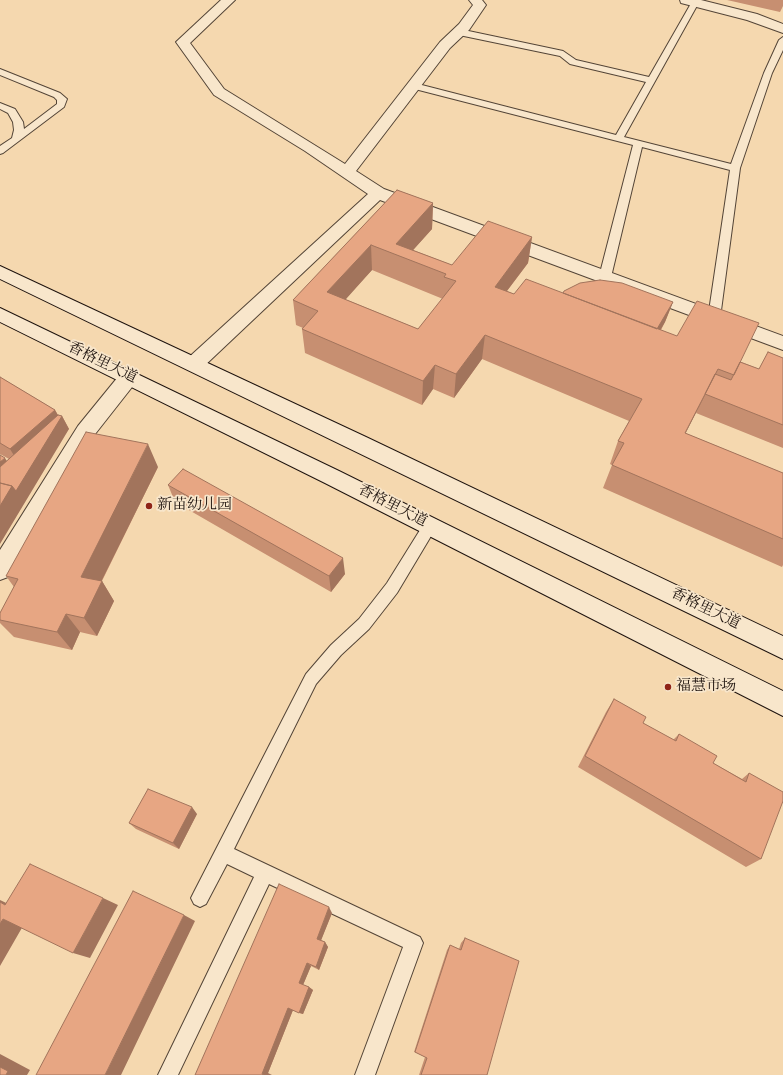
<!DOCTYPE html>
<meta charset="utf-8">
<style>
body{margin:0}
canvas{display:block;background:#f5d8af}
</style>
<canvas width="783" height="1075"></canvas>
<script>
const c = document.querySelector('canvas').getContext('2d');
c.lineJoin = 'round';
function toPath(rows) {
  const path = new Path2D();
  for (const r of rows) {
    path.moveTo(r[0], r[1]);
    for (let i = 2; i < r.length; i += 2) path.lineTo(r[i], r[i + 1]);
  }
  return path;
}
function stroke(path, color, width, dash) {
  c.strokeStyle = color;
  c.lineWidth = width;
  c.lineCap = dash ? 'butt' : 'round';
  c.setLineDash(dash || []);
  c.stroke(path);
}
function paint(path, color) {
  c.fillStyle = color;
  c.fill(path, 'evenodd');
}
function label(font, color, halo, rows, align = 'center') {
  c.font = font + ' "Sorts Mill Goudy","Noto Serif SC",serif';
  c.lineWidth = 3.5;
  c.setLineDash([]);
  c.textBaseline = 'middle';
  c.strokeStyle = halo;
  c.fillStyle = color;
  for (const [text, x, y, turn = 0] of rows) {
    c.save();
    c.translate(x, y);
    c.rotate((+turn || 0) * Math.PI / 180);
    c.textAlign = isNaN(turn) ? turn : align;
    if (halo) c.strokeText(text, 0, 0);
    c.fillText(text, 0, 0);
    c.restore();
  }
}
const lane = toPath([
 [693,0,698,0,699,2,624,137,731,164,764,73,779,40,783,37,783,50,772,73,740,168,720,318,718,321,714,322,710,321,708,318,730,170,642,147,611,277,609,280,605,281,601,280,599,277,633,145,411,88,409,86,414,83,616,135,646,82,570,64,560,56,459,35,455,32,459,29,563,51,576,60,649,77,693,0],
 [0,69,60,93,67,99,64,107,3,153,0,154,0,146,12,138,14,130,13,122,8,113,0,109,0,103,15,109,23,122,24,129,57,104,57,100,54,97,0,75,0,69],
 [430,520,435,522,437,526,397,593,369,629,341,655,316,684,234,849,420,937,423,943,375,1075,355,1075,403,947,269,884,178,1075,158,1075,254,877,227,864,206,904,200,907,194,904,191,898,194,892,306,674,331,645,359,619,387,583,425,522,430,520]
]);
const street = toPath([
 [221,0,235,0,190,43,224,89,345,164,440,42,459,24,473,5,469,0,482,0,486,5,469,30,450,48,356,171,384,189,783,336,783,350,380,200,201,369,194,371,187,369,184,364,187,359,368,194,305,151,214,95,176,42,221,0],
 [680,0,701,0,757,14,783,24,783,33,747,20,681,3,680,0],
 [129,370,136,372,139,377,136,382,92,438,8,577,0,580,0,550,78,426,122,372,129,370]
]);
const secondary = toPath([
 [0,266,366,437,783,636,783,659,0,279,0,266],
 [0,308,339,471,783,691,783,716,325,483,0,322,0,308]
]);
stroke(lane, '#544537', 2);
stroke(street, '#544537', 2);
stroke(secondary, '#1f140f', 2);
paint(lane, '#f8e6cb');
paint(street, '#f8e6cb');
paint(secondary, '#f8e6cb');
paint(toPath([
 [727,0,783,0,783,6,780,12],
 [397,190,433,203,432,229,413,250,452,265,532,237,528,263,507,291,514,294,563,293,673,302,665,322,661,330,759,369,768,352,783,358,783,448,696,413,699,407,685,433,783,473,783,565,782,567,603,488,612,465,610,464,618,441,629,421,482,359,454,398,433,389,422,405,305,353,302,329,303,328,296,325,293,300],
 [372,270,443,299,418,329,345,299],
 [0,377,55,410,58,415,62,416,69,429,6,461,9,459,0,454],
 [158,467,102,581,114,601,97,636,80,632,72,650,14,637,0,623,0,613,14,587,6,576],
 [168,485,345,574,331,592,175,502],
 [614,699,643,723,673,740,679,734,713,763,742,779,749,773,761,859,746,867,578,767,606,712],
 [197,814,179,849,136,829,129,823],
 [332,913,321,940,325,942,328,947,319,970,311,966,303,985,309,987,313,990,303,1014,293,1010,268,1073,195,1075],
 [465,938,487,1075,419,1075,425,1057,414,1052,447,950,450,945,459,949,461,943]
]), '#c78f71');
paint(toPath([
 [433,203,432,229,406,258,396,244],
 [532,237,528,263,491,312,495,287],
 [371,245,372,270,330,317,327,292],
 [673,302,665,322,647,353,654,334],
 [485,335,482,359,454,398,456,374],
 [435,365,433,389,422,405,423,381],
 [718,369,699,407,674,456,685,433],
 [55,410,60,419,62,416,69,429,0,544,0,506,21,467,10,449],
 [148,444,158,467,94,596,81,577],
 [5,458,13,471,0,482,0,462],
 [343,558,345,574,331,592,329,576],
 [102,581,114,601,97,636,84,618],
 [66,614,80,632,72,650,57,632],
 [192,807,197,814,179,849,173,843],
 [103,898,118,905,90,958,73,953],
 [0,900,25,912,5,905,0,902],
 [329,907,332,913,320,943,317,939],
 [184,915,195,921,121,1075,105,1075],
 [3,919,23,926,0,966,0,924],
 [325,942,328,947,319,970,316,967],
 [307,963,311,966,303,985,299,983],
 [309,987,313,990,303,1014,299,1013],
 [288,1008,293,1010,268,1073,272,1075,264,1075,262,1074],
 [0,1054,30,1070,27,1075,6,1075,0,1067]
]), '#a2745c');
const building = toPath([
 [397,190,433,203,396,244,452,265,488,221,532,237,495,287,514,294,526,279,677,336,697,301,759,323,734,375,718,369,685,433,783,473,783,539,612,465,624,443,618,441,642,399,485,335,456,374,435,365,423,381,302,329,318,311,293,300,397,190],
 [371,245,446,274,444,277,456,281,418,329,327,292,371,245],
 [600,280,622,283,673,302,657,329,563,293,564,291,580,283,600,280],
 [768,352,783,358,783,425,705,394,715,374,731,380,740,362,759,369,768,352],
 [0,377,55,410,10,449,0,443,0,377],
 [58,415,62,416,16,491,12,486,0,483,0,467,58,415],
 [86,432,148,444,81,577,102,581,84,618,66,614,57,632,0,620,0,613,18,579,6,576,86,432],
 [0,455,5,458,0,462,0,455],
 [183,469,343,558,329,576,168,485,183,469],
 [0,483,12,486,0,506,0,483],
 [614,699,646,717,643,723,676,741,679,734,717,756,713,763,746,782,749,773,783,792,783,801,761,859,585,756,614,699],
 [148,789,192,807,173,843,129,823,148,789],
 [30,864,103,898,73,953,3,919,0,924,0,902,5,905,30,864],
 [279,884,329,907,317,939,325,942,316,967,307,963,299,983,309,987,299,1013,288,1008,262,1074,264,1075,195,1075,279,884],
 [133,891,184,915,105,1075,36,1075,133,891],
 [465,938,519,961,487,1075,421,1075,427,1058,415,1052,450,945,461,950,465,938],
 [0,1067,8,1071,6,1075,0,1075,0,1067]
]);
paint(building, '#e7a683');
stroke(building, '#a2745c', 1);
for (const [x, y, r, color] of [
 [149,506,4,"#8f2418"],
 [668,687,4,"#8f2418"]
]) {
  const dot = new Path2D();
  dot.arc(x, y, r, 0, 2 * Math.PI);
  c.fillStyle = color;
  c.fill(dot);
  stroke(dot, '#f8e6cb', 1.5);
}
label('15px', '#1f140f', '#f8e6cb', [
 ["香格里大道",102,364,26],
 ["香格里大道",392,507,27],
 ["香格里大道",705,610,26]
]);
label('15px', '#1f140f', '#f8e6cb', [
 ["新苗幼儿园",157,506],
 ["福慧市场",676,687]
], 'left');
</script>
